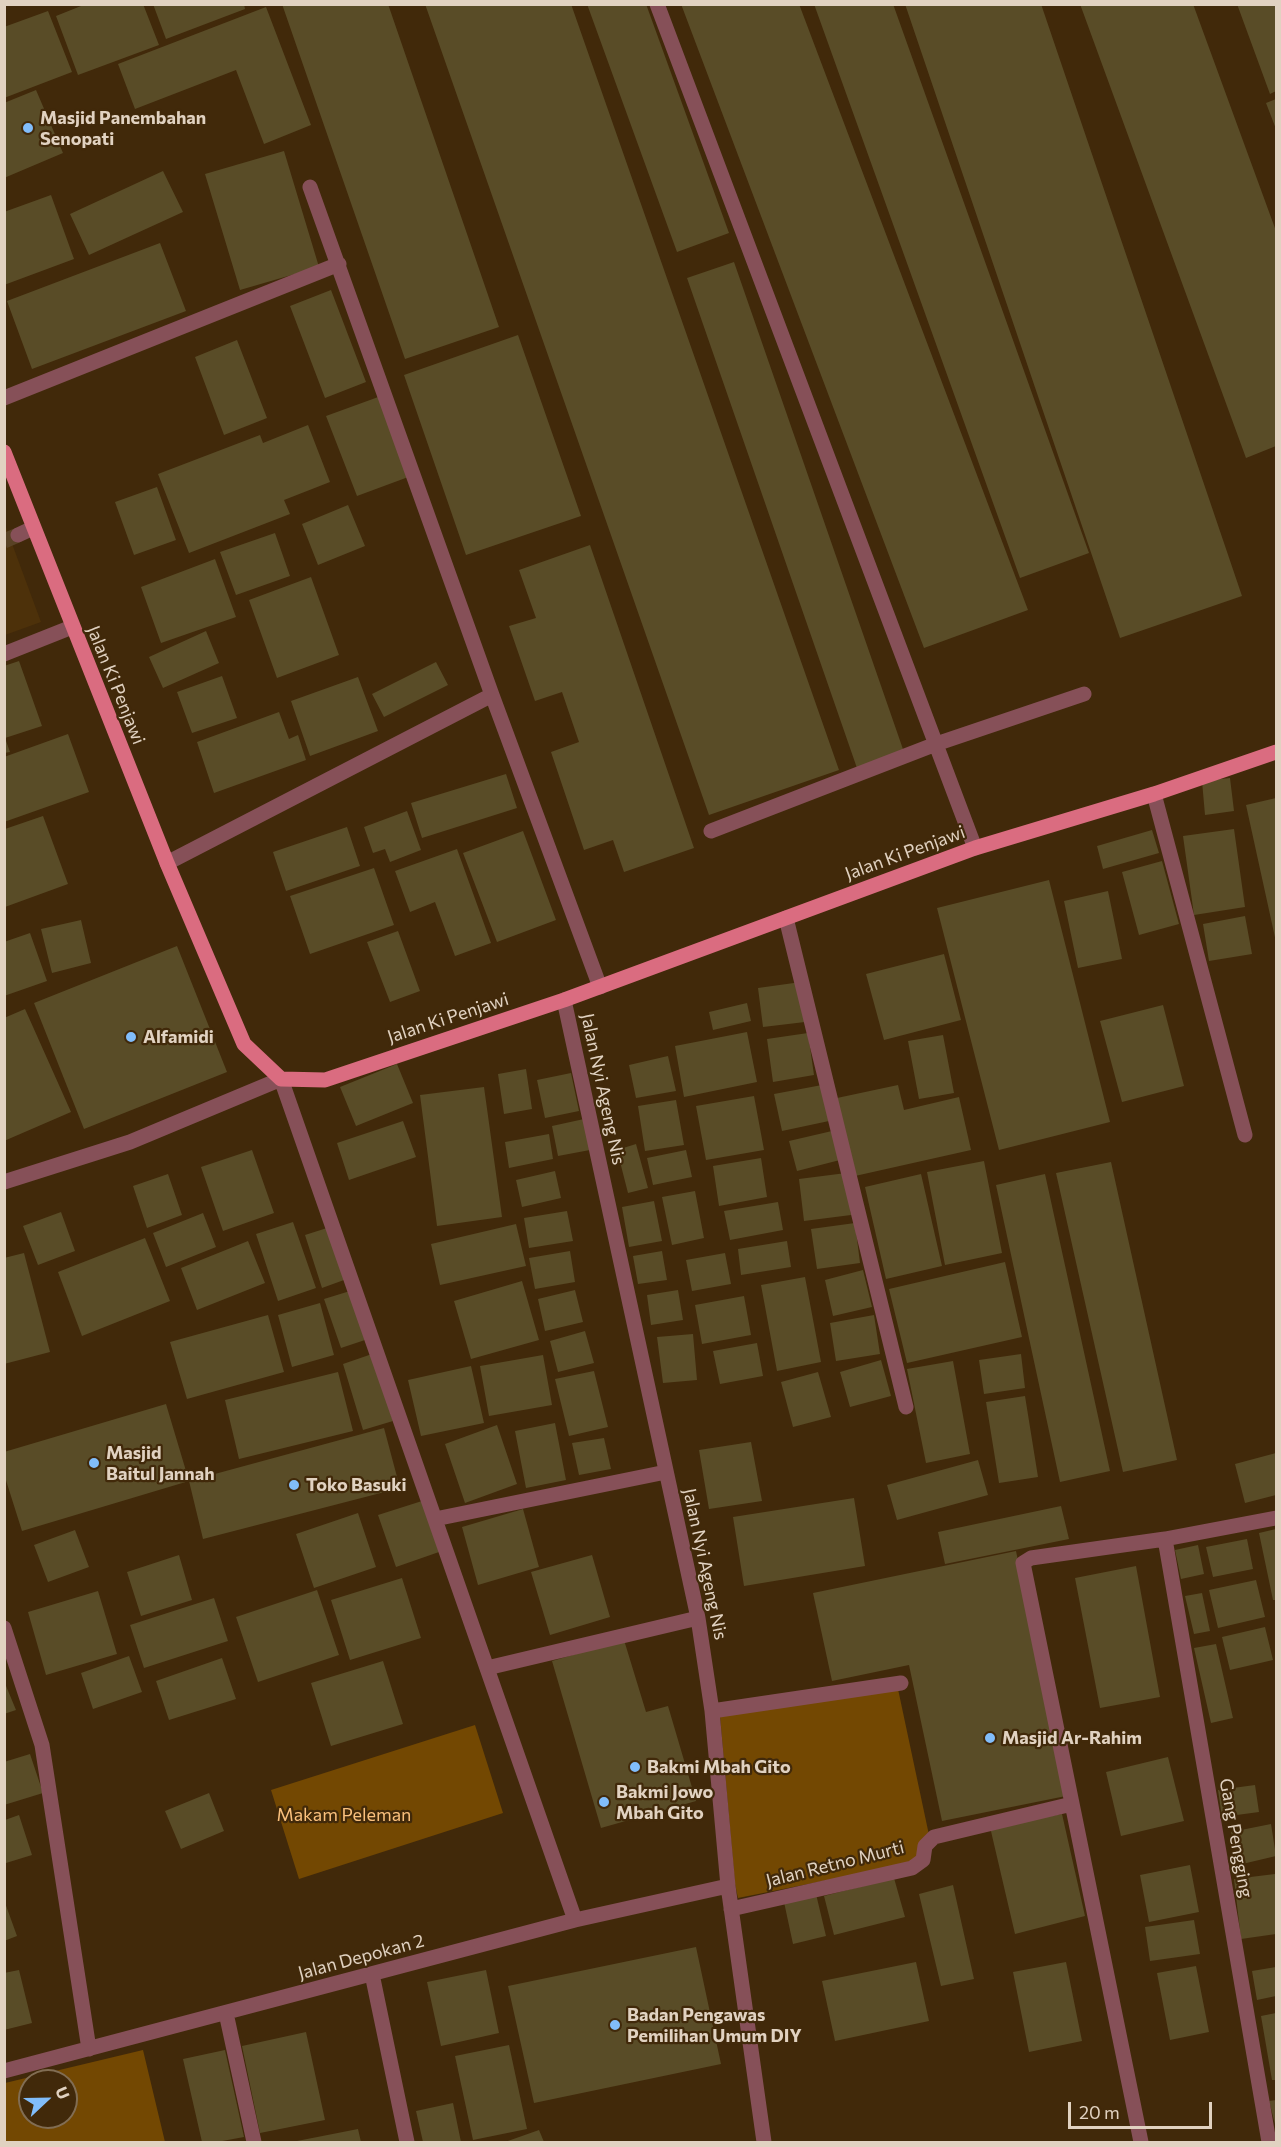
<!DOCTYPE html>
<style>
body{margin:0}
#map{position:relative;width:1281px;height:2147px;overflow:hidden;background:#41290a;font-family:Commissioner,sans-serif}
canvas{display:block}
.frame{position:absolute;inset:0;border:6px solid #e1d2c1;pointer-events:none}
.north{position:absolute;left:18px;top:2069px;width:60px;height:60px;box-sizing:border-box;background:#41290a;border:2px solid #816d53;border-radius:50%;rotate:68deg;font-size:16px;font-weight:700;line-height:24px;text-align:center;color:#e1d2c1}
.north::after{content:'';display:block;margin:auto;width:21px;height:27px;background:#81bdfa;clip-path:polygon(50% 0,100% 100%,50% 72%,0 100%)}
.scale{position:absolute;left:1068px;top:2102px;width:144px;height:27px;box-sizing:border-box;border:3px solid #e1d2c1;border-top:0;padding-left:8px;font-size:18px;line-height:21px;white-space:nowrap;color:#e1d2c1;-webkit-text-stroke:4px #41290a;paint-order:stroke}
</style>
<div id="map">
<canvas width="1281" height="2147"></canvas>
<div class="frame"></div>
<div class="north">U</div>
<div class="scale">20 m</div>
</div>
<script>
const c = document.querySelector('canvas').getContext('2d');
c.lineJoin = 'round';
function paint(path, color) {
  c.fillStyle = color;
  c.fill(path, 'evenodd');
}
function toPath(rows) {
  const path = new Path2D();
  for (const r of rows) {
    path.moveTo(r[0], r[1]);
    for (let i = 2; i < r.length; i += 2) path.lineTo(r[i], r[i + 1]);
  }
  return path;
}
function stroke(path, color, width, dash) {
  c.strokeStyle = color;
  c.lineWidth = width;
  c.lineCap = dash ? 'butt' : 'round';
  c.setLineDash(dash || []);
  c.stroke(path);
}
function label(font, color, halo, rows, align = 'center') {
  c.font = font + ' Commissioner,sans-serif';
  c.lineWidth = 4.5;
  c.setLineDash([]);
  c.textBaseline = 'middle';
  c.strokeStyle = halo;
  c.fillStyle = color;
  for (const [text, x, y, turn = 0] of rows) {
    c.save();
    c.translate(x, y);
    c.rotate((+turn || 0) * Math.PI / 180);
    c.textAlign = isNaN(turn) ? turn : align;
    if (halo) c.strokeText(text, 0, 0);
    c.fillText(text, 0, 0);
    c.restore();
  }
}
paint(toPath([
 [4,522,41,622,5,635,4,635]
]), '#4d310a');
paint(toPath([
 [898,1689,929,1835,918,1858,909,1864,738,1898,735,1884,720,1716],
 [475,1725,503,1813,299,1879,271,1790],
 [143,2050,165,2142,5,2142,5,2083],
 [30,2081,66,2081,66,2117,30,2117]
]), '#734802');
paint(toPath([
 [86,4,143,4,159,45,78,75,56,16],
 [153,4,244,4,245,9,166,39],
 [282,4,388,4,499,327,405,359],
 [425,4,571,4,839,770,709,815],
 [587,4,646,4,729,233,677,252],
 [681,4,799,4,1028,610,924,648],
 [814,4,893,4,1089,553,1020,578],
 [905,4,1041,4,1242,596,1120,638],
 [1080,4,1193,4,1276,231,1276,446,1246,458],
 [1237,4,1276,4,1276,91,1270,94],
 [266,7,311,125,264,144,236,70,135,109,118,64],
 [48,11,72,72,4,98,4,27],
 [36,90,63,153,4,178,4,103],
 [1276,99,1276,129,1266,103],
 [284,151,319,267,240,290,205,174],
 [163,171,183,212,89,255,70,214],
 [51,195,74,259,4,285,4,212],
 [160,243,186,311,32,369,7,301],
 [734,262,905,755,858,771,687,278],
 [331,290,366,382,325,398,290,306],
 [518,335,581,516,466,555,404,375],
 [237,340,267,418,224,435,195,357],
 [381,396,411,476,357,496,326,416],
 [308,425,330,482,284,500,290,514,189,553,158,474,260,435,263,443],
 [157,487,176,540,134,555,115,502],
 [348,505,365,546,318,565,302,524],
 [275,533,290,576,236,595,220,552],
 [590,545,694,848,624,872,613,840,584,850,551,752,579,742,562,692,535,701,509,626,536,618,519,570],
 [215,559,236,617,161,643,141,587],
 [311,577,339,655,277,678,249,600],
 [206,631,219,663,163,688,149,657],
 [19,661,42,726,5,738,10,752,4,753,4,666],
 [436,662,448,685,384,717,372,694],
 [222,676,237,718,192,733,177,692],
 [358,677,378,731,310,756,291,701],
 [279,712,289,739,298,735,306,760,214,793,197,742],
 [68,734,89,792,4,822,4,757],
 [506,774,517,808,422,838,411,803],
 [1230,778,1234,811,1205,815,1202,781],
 [1276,798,1276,942,1246,805],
 [407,811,421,850,390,862,385,849,373,853,364,827],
 [43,816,68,884,5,907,5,829],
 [347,827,360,866,286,891,273,852],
 [1234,829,1245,907,1194,915,1183,836],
 [1152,830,1159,853,1103,869,1097,846],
 [523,831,556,920,497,942,463,853],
 [457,849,491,943,455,956,435,902,410,912,395,871],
 [1162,861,1179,924,1139,935,1122,872],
 [374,868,394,925,310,954,290,896],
 [1049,880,1110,1122,999,1150,937,908],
 [1108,891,1122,959,1078,968,1064,901],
 [1245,916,1252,954,1209,961,1203,924],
 [81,920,91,963,52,973,41,929],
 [398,931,420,991,390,1002,367,942],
 [30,933,47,981,4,996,4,942],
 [177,946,227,1072,84,1129,34,1003],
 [944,954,961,1020,884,1040,866,974],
 [801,982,805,1022,763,1027,758,988],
 [747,1003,751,1021,713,1030,709,1012],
 [1163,1005,1184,1086,1122,1102,1100,1021],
 [25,1009,71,1112,4,1141,4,1018],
 [747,1032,757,1082,684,1097,675,1046],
 [808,1033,814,1075,773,1082,767,1039],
 [943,1035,954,1093,919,1099,908,1041],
 [668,1056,676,1091,636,1098,629,1065],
 [397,1064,413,1103,356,1126,340,1087],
 [526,1069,532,1109,504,1114,498,1074],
 [571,1073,579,1111,545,1118,537,1080],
 [822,1085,829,1121,782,1131,774,1094],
 [898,1085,904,1110,959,1097,971,1150,855,1176,837,1098],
 [484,1087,502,1217,437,1226,420,1095],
 [754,1096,764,1150,706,1160,696,1106],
 [676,1100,684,1145,645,1151,638,1106],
 [584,1119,590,1150,558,1156,552,1126],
 [403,1121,416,1157,349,1180,337,1143],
 [832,1131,840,1160,797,1171,789,1141],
 [549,1134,553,1159,509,1168,505,1142],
 [636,1144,648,1188,628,1193,617,1150],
 [252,1150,274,1213,223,1231,201,1167],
 [686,1150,692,1177,653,1185,647,1158],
 [761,1158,767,1197,719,1206,713,1166],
 [984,1161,1002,1253,945,1265,927,1172],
 [1111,1162,1177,1460,1123,1472,1056,1173],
 [555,1171,561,1198,522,1207,516,1180],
 [846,1173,851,1215,804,1221,799,1179],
 [168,1174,182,1215,147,1228,133,1186],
 [921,1174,942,1266,886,1279,865,1187],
 [1045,1174,1110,1471,1060,1482,996,1185],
 [695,1191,704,1238,672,1245,662,1197],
 [654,1201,662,1241,629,1247,622,1207],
 [778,1202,783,1230,730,1240,724,1211],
 [567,1211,573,1241,529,1248,524,1218],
 [61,1212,75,1251,38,1265,23,1226],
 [203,1213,216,1247,166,1267,153,1233],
 [293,1222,316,1288,278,1301,256,1234],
 [855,1223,860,1263,817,1269,811,1229],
 [516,1224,526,1266,440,1285,431,1244],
 [327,1228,344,1280,322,1288,305,1235],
 [145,1238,170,1301,82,1336,58,1272],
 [248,1241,265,1283,197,1310,181,1268],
 [787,1241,791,1267,741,1275,738,1249],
 [570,1251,575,1282,535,1289,529,1258],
 [662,1251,667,1280,638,1284,633,1256],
 [24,1253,50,1352,4,1364,4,1258],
 [725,1253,731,1284,692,1291,686,1260],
 [1005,1262,1022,1337,907,1363,889,1289],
 [863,1270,872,1307,833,1316,825,1280],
 [805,1277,821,1362,777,1371,761,1285],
 [522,1281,539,1340,471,1359,454,1301],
 [575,1290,583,1322,545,1331,538,1299],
 [678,1290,683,1320,651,1325,647,1295],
 [350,1291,365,1340,341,1348,324,1299],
 [744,1296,751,1335,702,1344,695,1305],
 [320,1303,334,1355,292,1367,278,1315],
 [268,1315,284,1372,187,1399,170,1342],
 [874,1315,880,1354,836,1361,830,1323],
 [585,1331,594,1363,558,1372,550,1341],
 [693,1334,697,1380,663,1383,657,1337],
 [757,1343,763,1376,720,1384,713,1351],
 [372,1354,393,1421,363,1430,343,1364],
 [1021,1354,1025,1388,984,1394,979,1360],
 [543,1355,552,1405,489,1416,480,1366],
 [881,1360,891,1396,850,1407,840,1372],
 [953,1361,970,1454,926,1463,907,1369],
 [471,1366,484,1423,421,1436,408,1380],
 [594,1371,608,1427,569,1436,555,1379],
 [338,1372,353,1431,239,1459,225,1400],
 [818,1372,831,1417,793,1427,781,1382],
 [1025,1396,1038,1477,999,1483,986,1402],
 [166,1404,189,1481,22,1531,4,1474,4,1452],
 [555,1423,566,1480,526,1488,515,1431],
 [497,1425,517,1484,465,1503,445,1444],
 [384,1428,400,1488,203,1539,189,1481],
 [604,1438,611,1469,579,1475,572,1443],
 [751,1442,762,1501,709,1509,699,1450],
 [1276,1453,1276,1495,1245,1503,1235,1464],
 [978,1460,988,1495,897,1520,887,1485],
 [854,1498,865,1566,744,1586,733,1517],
 [422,1501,439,1552,396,1567,378,1515],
 [1061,1506,1069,1539,945,1564,938,1532],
 [523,1509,539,1567,478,1585,462,1527],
 [358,1513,376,1567,314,1588,296,1534],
 [1276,1529,1276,1600,1273,1600,1259,1533],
 [75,1530,89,1567,48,1582,34,1545],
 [1247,1539,1253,1569,1213,1577,1206,1547],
 [1198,1545,1204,1574,1181,1579,1175,1550],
 [1016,1551,1066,1796,942,1821,909,1665,832,1681,813,1593],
 [179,1555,192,1600,141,1616,127,1572],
 [592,1555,610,1617,550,1635,531,1572],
 [1136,1566,1160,1697,1100,1708,1075,1578],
 [402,1578,421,1638,350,1660,331,1600],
 [1256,1580,1265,1617,1218,1628,1209,1590],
 [317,1590,339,1655,258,1682,236,1617],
 [98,1591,117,1654,46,1675,28,1612],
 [1202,1593,1210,1631,1194,1634,1185,1596],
 [214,1598,228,1641,144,1668,130,1625],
 [1265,1627,1273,1660,1230,1670,1222,1637],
 [624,1640,646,1712,668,1706,696,1801,601,1828,552,1661],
 [1216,1644,1233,1718,1211,1723,1194,1648],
 [129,1656,142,1692,93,1709,81,1673],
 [222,1658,236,1699,169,1720,156,1681],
 [383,1661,403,1724,331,1746,311,1683],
 [4,1681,16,1710,4,1714],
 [30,1754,43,1793,4,1805,4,1762],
 [1168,1757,1184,1821,1121,1836,1106,1772],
 [1255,1785,1259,1812,1222,1817,1218,1790],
 [209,1793,224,1831,181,1849,165,1811],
 [1062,1814,1085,1916,1015,1934,990,1827],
 [19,1815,32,1855,6,1863,5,1820],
 [1271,1824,1276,1856,1238,1865,1231,1832],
 [1190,1865,1199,1912,1149,1922,1140,1875],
 [1275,1874,1276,1934,1241,1939,1234,1879],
 [894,1878,905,1917,834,1935,824,1896],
 [953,1885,974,1979,941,1986,919,1894],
 [816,1894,826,1936,793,1944,784,1902],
 [4,1900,17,1936,4,1941],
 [1194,1920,1200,1954,1150,1961,1145,1927],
 [696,1947,721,2064,534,2103,508,1986],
 [916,1962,929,2021,835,2041,822,1981],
 [1066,1962,1082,2041,1029,2052,1013,1972],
 [1196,1966,1209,2032,1170,2040,1157,1973],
 [1276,1967,1276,1996,1257,2000,1252,1971],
 [19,1970,32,2023,4,2030,4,1973],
 [486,1970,499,2033,441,2046,427,1982],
 [1276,2013,1276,2080,1272,2080,1261,2016],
 [306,2032,325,2120,260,2133,242,2046],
 [509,2045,527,2129,473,2140,455,2056],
 [225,2050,244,2137,217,2142,202,2142,183,2059],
 [1276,2100,1276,2128,1269,2101],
 [453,2103,461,2142,423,2142,416,2111],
 [358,2129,361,2142,297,2142,297,2141],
 [539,2130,544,2142,505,2142]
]), '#594c27');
stroke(toPath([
 [4,541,18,535]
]), '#594225', 15, [15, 8]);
stroke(toPath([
 [657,4,975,848],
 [310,187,492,695,600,987],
 [4,398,339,264],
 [18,535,33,528],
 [4,654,72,627],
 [1154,794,1245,1135],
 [711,831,936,744,1084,694],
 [167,863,492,695],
 [786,918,906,1407],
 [564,1000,698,1618,712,1711,728,1886,764,2142],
 [4,1182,130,1142,281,1079,575,1920],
 [435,1519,666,1472],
 [1165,1539,1269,2142],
 [4,1628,42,1745,89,2049],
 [487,1668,698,1618],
 [712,1711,901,1683],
 [731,1909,912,1868,923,1860,925,1846,934,1837,1072,1804],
 [372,1974,407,2142],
 [226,2013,254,2142],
 [4,2071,575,1920,728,1886],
 [1141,2142,1023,1563,1031,1558,1165,1539,1276,1518]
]), '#865058', 15);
stroke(toPath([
 [4,452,167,863,244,1044,281,1079,325,1080,564,1000,975,848,1154,794,1276,752]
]), '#da6c80', 15);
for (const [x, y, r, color] of [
 [28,128,6,"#81bdfa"],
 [131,1037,6,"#81bdfa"],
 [94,1463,6,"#81bdfa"],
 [294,1485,6,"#81bdfa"],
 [990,1738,6,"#81bdfa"],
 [635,1767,6,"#81bdfa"],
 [604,1802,6,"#81bdfa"],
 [615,2025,6,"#81bdfa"]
]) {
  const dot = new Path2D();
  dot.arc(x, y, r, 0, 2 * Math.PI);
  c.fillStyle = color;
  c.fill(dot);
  stroke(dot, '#41290a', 2);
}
label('bold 18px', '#e1d2c1', '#41290a', [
 ["Masjid Panembahan",40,118],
 ["Senopati",40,139],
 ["Alfamidi",143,1037],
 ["Masjid",106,1453],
 ["Baitul Jannah",106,1474],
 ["Toko Basuki",306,1485],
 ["Masjid Ar-Rahim",1002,1738],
 ["Bakmi Mbah Gito",647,1767],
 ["Bakmi Jowo",616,1792],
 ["Mbah Gito",616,1813],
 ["Badan Pengawas",627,2015],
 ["Pemilihan Umum DIY",627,2036]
], 'left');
label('18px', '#e1d2c1', '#41290a', [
 ["Jalan Ki Penjawi",116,685,68],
 ["Jalan Ki Penjawi",905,853,-20],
 ["Jalan Ki Penjawi",448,1018,-18],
 ["Jalan Nyi Ageng Nis",603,1089,78],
 ["Jalan Nyi Ageng Nis",705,1564,78],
 ["Gang Pengging",1236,1838,80],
 ["Jalan Retno Murti",835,1864,-14],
 ["Jalan Depokan 2",361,1957,-15]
]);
label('18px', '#fac07d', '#41290a', [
 ["Makam Peleman",344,1815]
]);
</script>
